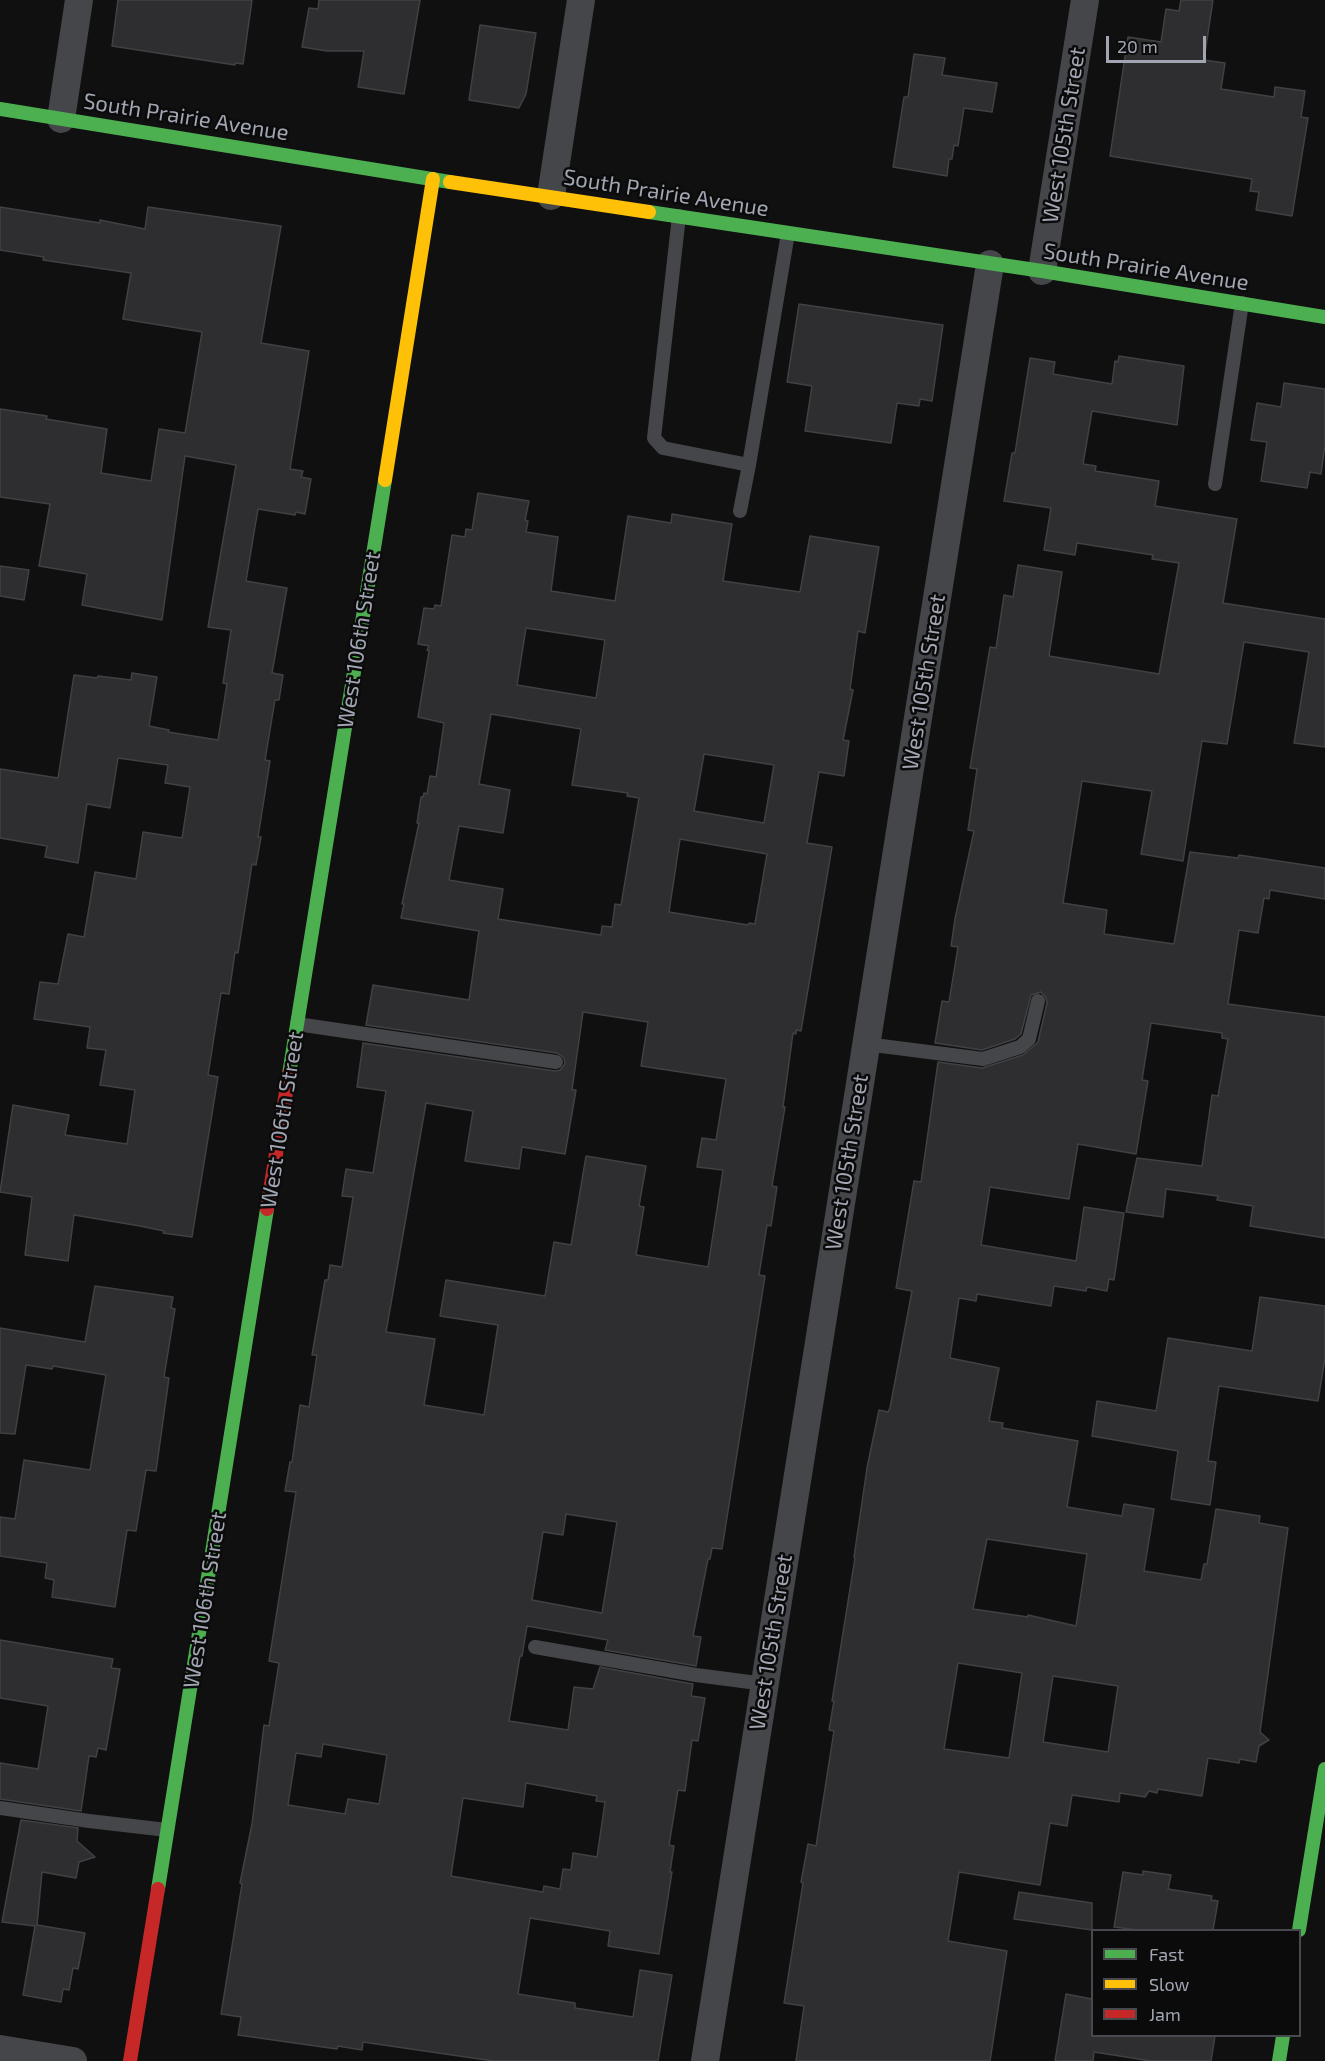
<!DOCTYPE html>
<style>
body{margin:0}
#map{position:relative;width:1325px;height:2061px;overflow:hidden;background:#101011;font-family:"Exo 2",sans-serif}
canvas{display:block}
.legend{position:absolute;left:1091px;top:1929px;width:210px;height:108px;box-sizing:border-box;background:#0b0b0c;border:2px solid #47494e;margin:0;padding:8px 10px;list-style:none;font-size:18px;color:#a1a6b2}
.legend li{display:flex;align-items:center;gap:12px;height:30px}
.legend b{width:30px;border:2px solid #47494e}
.scale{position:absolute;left:1106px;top:36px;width:100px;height:27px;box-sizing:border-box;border:3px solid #a1a6b2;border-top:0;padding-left:8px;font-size:18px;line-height:21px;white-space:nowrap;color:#a1a6b2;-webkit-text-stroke:4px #0b0b0c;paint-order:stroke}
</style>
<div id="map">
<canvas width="1325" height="2061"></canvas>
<ul class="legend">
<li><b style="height:8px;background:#4caf50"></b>Fast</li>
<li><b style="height:8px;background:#ffc107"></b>Slow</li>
<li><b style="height:8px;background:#c62828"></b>Jam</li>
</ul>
<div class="scale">20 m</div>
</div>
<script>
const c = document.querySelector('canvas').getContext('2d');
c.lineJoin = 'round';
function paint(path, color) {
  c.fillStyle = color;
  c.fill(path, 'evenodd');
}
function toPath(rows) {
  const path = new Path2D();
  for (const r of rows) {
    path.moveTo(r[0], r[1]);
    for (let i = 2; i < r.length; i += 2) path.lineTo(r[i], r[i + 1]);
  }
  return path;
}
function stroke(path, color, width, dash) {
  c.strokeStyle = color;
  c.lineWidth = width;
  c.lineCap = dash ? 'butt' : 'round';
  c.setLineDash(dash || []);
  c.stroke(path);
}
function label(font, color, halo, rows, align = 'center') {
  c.font = font + ' "Exo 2",sans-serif';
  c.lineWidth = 5;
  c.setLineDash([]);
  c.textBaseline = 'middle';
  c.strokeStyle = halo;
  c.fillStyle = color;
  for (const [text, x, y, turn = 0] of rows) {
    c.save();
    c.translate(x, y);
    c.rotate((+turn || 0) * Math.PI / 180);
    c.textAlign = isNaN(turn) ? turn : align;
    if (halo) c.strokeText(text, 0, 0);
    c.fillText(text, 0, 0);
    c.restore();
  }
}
const building = toPath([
 [118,0,252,0,243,64,235,63,235,65,112,46,118,0],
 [319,0,420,0,404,94,358,87,364,51,327,51,302,47,309,8,318,9,319,0],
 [1181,0,1213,0,1204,60,1225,63,1221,89,1274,97,1275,87,1305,91,1301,117,1308,118,1292,216,1256,210,1259,192,1250,191,1252,179,1110,156,1128,37,1161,42,1166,9,1179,11,1181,0],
 [480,25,536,33,526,94,519,108,469,100,480,25],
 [914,54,945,58,942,75,997,83,992,112,964,108,958,146,954,145,952,159,949,159,947,176,893,167,904,97,908,97,914,54],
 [0,207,100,223,100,220,145,229,148,207,281,226,261,343,309,351,290,469,303,471,301,477,311,479,305,514,296,512,295,515,258,509,246,581,287,588,272,673,283,675,279,700,275,700,265,760,270,761,258,837,261,837,256,865,252,864,238,953,235,952,229,994,221,993,208,1075,218,1077,192,1237,163,1233,164,1231,140,1226,74,1215,68,1261,25,1255,32,1197,0,1192,13,1105,69,1115,65,1135,127,1144,135,1090,100,1085,106,1050,87,1048,90,1027,34,1019,40,982,58,984,68,934,84,937,95,872,136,879,143,832,182,838,190,787,165,783,168,765,118,758,110,808,87,804,78,863,45,857,47,846,0,838,0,769,58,778,74,675,97,678,98,676,131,680,132,673,157,677,149,726,169,730,168,732,218,740,227,684,223,683,231,630,208,627,236,465,185,456,162,620,82,605,87,574,39,566,50,504,0,497,0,409,47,416,46,419,107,429,101,473,151,481,159,429,185,433,202,332,123,319,131,273,43,260,44,257,0,250,0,207],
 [799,304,943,325,932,401,920,399,919,406,897,403,891,443,805,431,812,386,787,382,799,304],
 [1119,356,1184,366,1177,425,1092,411,1083,464,1096,466,1095,471,1159,481,1155,506,1237,519,1223,603,1325,619,1325,747,1294,743,1309,652,1244,642,1227,744,1202,741,1183,861,1141,854,1152,791,1082,781,1063,903,1107,910,1104,934,1174,944,1190,852,1238,858,1239,855,1325,868,1325,899,1270,890,1269,899,1264,898,1258,933,1239,930,1228,1004,1325,1017,1325,1238,1250,1226,1253,1206,1217,1200,1218,1196,1166,1189,1163,1217,1126,1212,1137,1158,1202,1166,1212,1095,1218,1096,1228,1039,1222,1038,1222,1033,1151,1023,1142,1080,1148,1081,1136,1154,1078,1144,1069,1199,990,1187,981,1245,1076,1261,1084,1207,1124,1213,1114,1280,1109,1279,1107,1291,1087,1287,1086,1291,1054,1286,1051,1306,977,1294,976,1301,959,1298,950,1358,999,1368,989,1421,1003,1423,1002,1428,1078,1441,1067,1507,1122,1516,1124,1504,1154,1509,1144,1571,1201,1580,1204,1564,1207,1564,1216,1509,1260,1516,1259,1523,1288,1528,1260,1732,1269,1740,1259,1746,1256,1762,1240,1759,1239,1763,1208,1758,1202,1796,1158,1789,1157,1793,1149,1791,1145,1797,1120,1793,1119,1802,1072,1795,1067,1826,1050,1823,1040,1885,959,1872,948,1941,1007,1951,990,2061,796,2061,804,2006,784,2003,803,1883,801,1882,808,1844,816,1846,834,1731,829,1730,834,1701,832,1701,855,1558,854,1557,867,1468,879,1410,888,1412,890,1408,912,1291,896,1288,914,1181,921,1182,938,1062,982,1068,1023,1055,1038,1042,1047,1003,1046,998,1041,992,1031,995,1021,1034,1015,1039,982,1050,935,1043,942,1001,949,1002,958,947,951,946,955,919,974,831,968,830,977,769,970,768,990,647,996,648,1004,595,1013,597,1018,565,1062,572,1049,656,1159,674,1179,563,1152,559,1153,555,1077,543,1075,555,1044,550,1051,508,1004,501,1012,453,1015,453,1030,358,1055,362,1053,374,1112,384,1115,361,1118,362,1119,356],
 [987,1539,1087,1554,1076,1626,1028,1615,1028,1617,973,1609,987,1539],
 [958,1663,1022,1673,1009,1758,944,1749,958,1663],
 [1053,1676,1118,1686,1108,1752,1043,1742,1053,1676],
 [1284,383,1325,389,1325,445,1321,474,1310,472,1307,488,1261,481,1267,442,1251,440,1257,403,1281,407,1284,383],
 [478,493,529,501,525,520,528,521,526,532,558,537,551,591,615,601,628,516,671,523,672,514,732,524,723,581,800,592,810,536,879,547,865,633,858,631,850,689,853,690,843,740,849,741,844,776,819,772,807,843,832,847,801,1031,796,1030,796,1034,793,1033,783,1107,785,1107,772,1186,777,1187,771,1226,767,1225,759,1275,765,1276,722,1549,712,1548,710,1559,708,1559,693,1636,701,1637,696,1666,605,1650,608,1640,527,1626,522,1656,520,1656,509,1721,568,1730,574,1687,593,1689,600,1667,693,1684,691,1696,705,1698,698,1741,692,1740,685,1791,678,1790,669,1845,674,1846,670,1872,672,1872,659,1954,608,1946,610,1931,530,1918,518,1994,575,2003,575,2008,633,2017,640,1970,672,1975,658,2061,493,2061,363,2042,362,2050,338,2046,337,2049,238,2035,241,2017,221,2014,242,1884,240,1883,252,1824,264,1725,269,1726,279,1663,269,1661,296,1492,285,1491,290,1462,292,1462,300,1405,309,1407,317,1355,312,1355,325,1280,328,1280,330,1265,342,1267,353,1197,342,1196,346,1169,373,1173,386,1091,357,1087,363,1043,555,1071,560,1070,565,1064,564,1058,557,1053,366,1025,373,985,469,1000,479,931,401,918,404,904,402,904,419,823,417,823,421,797,423,797,424,793,427,794,430,776,436,777,444,723,418,717,429,651,427,650,429,646,418,644,424,608,434,609,435,605,441,606,452,535,465,537,466,529,472,530,478,493],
 [526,628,605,640,596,698,517,685,526,628],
 [491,714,581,729,572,785,628,793,627,796,639,798,621,905,615,904,612,927,602,926,601,935,498,919,503,889,449,880,459,826,503,833,510,790,479,784,491,714],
 [704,754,774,765,764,823,694,811,704,754],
 [680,839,767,854,755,924,749,923,748,925,669,912,680,839],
 [583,1012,648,1022,641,1066,726,1079,716,1140,702,1138,697,1167,723,1170,708,1267,636,1255,644,1207,639,1206,646,1166,586,1156,571,1245,554,1242,545,1296,446,1280,440,1316,498,1325,484,1415,424,1405,435,1339,386,1332,426,1103,473,1111,465,1161,519,1169,522,1147,565,1154,576,1090,572,1090,583,1012],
 [566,1514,617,1522,602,1613,532,1600,543,1532,563,1535,566,1514],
 [323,1744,387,1755,379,1804,348,1799,345,1814,288,1805,296,1753,321,1757,323,1744],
 [526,1783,597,1796,596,1801,605,1802,597,1857,573,1853,571,1870,563,1869,560,1889,544,1886,543,1892,451,1876,463,1798,523,1807,526,1783],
 [0,566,29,570,24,600,0,596,0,566],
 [95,1286,173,1297,171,1308,175,1309,164,1377,169,1378,156,1471,146,1470,136,1531,127,1530,115,1607,52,1597,54,1580,45,1578,47,1563,0,1556,0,1517,15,1519,24,1460,90,1470,106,1375,53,1366,52,1369,26,1365,15,1434,0,1433,0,1328,85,1342,95,1286],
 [1260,1297,1325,1306,1325,1358,1318,1401,1219,1386,1208,1461,1216,1462,1210,1505,1171,1499,1178,1451,1092,1436,1097,1401,1156,1411,1168,1338,1252,1351,1260,1297],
 [0,1640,113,1659,111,1668,120,1669,106,1750,98,1748,96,1757,89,1756,81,1811,0,1799,0,1763,38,1769,48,1706,0,1698,0,1640],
 [21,1820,78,1828,77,1841,95,1857,79,1862,76,1878,42,1872,37,1925,85,1933,78,1969,73,1968,69,1990,63,1989,61,2002,23,1995,35,1926,2,1922,21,1820],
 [1143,1871,1171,1875,1168,1889,1212,1896,1211,1900,1218,1901,1213,1930,1138,1930,1114,1927,1123,1872,1143,1875,1143,1871],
 [1019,1892,1092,1903,1092,1930,1014,1919,1019,1892],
 [1066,1994,1092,1999,1092,2036,1215,2036,1211,2061,1151,2061,1094,2052,1093,2061,1055,2061,1066,1994]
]);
paint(building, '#2e2e30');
stroke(building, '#404144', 1.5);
stroke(toPath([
 [679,216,654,438,663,448,749,465,788,233],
 [1215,484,1242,303],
 [740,511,749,465],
 [297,1024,556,1062],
 [866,1044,983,1059,1020,1047,1029,1039,1038,1001],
 [535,1647,696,1675,765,1684],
 [0,1808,89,1821,167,1830]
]), '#454649', 14);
stroke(toPath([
 [61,119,79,0],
 [551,196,581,0],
 [1042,271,1085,0],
 [0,2049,73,2061],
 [705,2061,990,264]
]), '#454649', 28);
stroke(toPath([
 [0,109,450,182],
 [649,212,1042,271,1325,317],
 [289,1074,385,480],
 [158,1889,267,1209],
 [1299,1930,1325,1769],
 [1279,2061,1283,2036]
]), '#4caf50', 14);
stroke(toPath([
 [450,182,649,212],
 [385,480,433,179]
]), '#ffc107', 14);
stroke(toPath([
 [267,1209,289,1074],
 [130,2061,158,1889]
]), '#c62828', 14);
label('22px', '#a1a6b2', '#0b0b0c', [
 ["South Prairie Avenue",186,117,9],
 ["West 105th Street",1064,135,-81],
 ["South Prairie Avenue",666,193,9],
 ["South Prairie Avenue",1146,267,9],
 ["West 106th Street",359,640,-81],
 ["West 105th Street",924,682,-81],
 ["West 106th Street",282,1120,-81],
 ["West 105th Street",847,1162,-81],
 ["West 106th Street",205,1600,-81],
 ["West 105th Street",771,1642,-81]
]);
</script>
